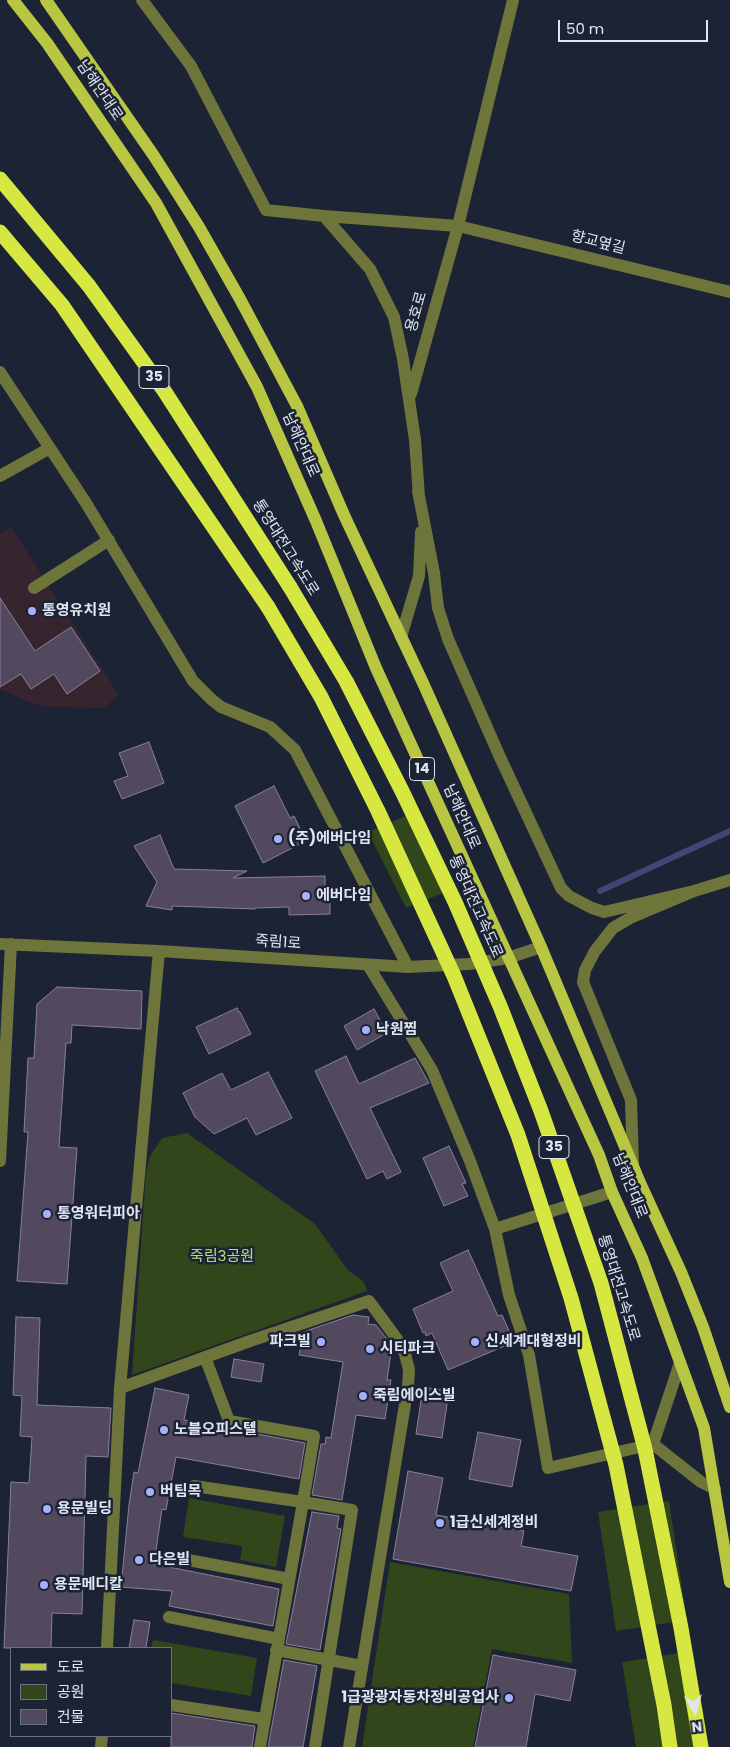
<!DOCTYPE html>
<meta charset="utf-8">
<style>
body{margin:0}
#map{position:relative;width:730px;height:1747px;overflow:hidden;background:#1b2335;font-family:Poppins,"Noto Sans KR",sans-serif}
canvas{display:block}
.legend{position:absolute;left:10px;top:1647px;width:162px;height:90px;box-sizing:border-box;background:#1b2335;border:1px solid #697181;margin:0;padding:6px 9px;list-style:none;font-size:15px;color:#dfe5f2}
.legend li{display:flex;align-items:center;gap:10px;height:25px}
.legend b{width:25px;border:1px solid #697181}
.north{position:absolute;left:670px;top:1687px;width:50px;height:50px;-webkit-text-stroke:4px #1b2335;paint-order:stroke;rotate:173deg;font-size:14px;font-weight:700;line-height:20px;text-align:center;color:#dfe5f2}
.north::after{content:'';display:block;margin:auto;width:18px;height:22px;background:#dfe5f2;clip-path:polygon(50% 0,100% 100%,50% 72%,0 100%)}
.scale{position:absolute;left:558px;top:20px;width:150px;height:22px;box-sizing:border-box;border:2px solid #dfe5f2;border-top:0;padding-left:6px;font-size:15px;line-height:18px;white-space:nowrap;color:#dfe5f2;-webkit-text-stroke:4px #1b2335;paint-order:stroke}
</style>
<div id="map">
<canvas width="730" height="1747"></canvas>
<ul class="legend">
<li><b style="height:6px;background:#b8c642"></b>도로</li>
<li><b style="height:14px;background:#31461a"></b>공원</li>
<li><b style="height:14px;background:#52495f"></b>건물</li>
</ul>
<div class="north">N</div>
<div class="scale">50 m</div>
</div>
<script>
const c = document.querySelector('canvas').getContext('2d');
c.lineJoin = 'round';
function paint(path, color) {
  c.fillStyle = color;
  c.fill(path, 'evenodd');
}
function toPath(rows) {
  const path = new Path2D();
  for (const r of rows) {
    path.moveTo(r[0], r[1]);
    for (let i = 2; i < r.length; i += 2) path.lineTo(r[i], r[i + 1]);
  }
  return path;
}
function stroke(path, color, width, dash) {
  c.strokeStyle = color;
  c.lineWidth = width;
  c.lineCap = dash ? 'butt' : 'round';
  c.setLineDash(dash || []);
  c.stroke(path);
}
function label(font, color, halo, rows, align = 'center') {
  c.font = font + ' Poppins,"Noto Sans KR",sans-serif';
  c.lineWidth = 5;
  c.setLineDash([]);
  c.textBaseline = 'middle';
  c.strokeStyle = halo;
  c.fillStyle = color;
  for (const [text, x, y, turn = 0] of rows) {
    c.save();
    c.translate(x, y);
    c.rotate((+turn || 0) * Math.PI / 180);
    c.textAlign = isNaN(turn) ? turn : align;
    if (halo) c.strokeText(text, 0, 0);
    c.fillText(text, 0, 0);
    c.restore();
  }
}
paint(toPath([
 [11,527,119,695,104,708,47,707,31,703,0,689,0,534]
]), '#36252e');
paint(toPath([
 [415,812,453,889,406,908,368,832],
 [187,1133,315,1224,347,1269,364,1282,367,1291,132,1375,146,1172,150,1156,162,1138],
 [189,1498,285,1516,276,1567,240,1560,242,1546,183,1537],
 [669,1501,687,1620,616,1631,598,1512],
 [390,1562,569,1594,572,1663,492,1649,473,1747,362,1747],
 [153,1640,257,1658,251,1696,171,1683,171,1648,151,1648],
 [693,1651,709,1747,636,1747,622,1662]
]), '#31461a');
stroke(toPath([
 [600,891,730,831]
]), '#434575', 6);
const building = toPath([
 [0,598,35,651,71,627,100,671,67,694,54,674,31,689,21,674,0,687,0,598],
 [149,742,164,783,122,799,114,781,128,776,119,753,149,742],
 [274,786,290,818,294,816,306,841,263,863,235,806,274,786],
 [160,835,174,869,247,871,233,878,325,876,325,886,330,886,330,914,289,915,289,907,255,908,255,909,172,906,172,910,146,906,157,882,134,846,160,835],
 [57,987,142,991,141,1029,72,1025,71,1043,66,1043,59,1147,77,1148,67,1284,17,1281,28,1132,24,1132,28,1058,34,1058,37,1004,57,987],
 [237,1008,239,1012,240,1012,251,1034,209,1054,196,1027,237,1008],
 [374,1009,387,1033,357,1050,344,1026,374,1009],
 [346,1056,359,1084,415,1058,429,1083,370,1108,401,1172,387,1179,383,1171,367,1179,315,1071,346,1056],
 [268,1072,292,1118,256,1135,247,1118,214,1134,195,1117,183,1093,222,1073,231,1090,268,1072],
 [449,1146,466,1183,462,1184,468,1196,444,1206,423,1158,449,1146],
 [468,1250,498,1316,502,1315,514,1342,448,1370,432,1333,426,1336,425,1332,423,1333,413,1309,453,1291,440,1263,468,1250],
 [353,1315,369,1317,368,1324,376,1325,390,1343,392,1346,387,1380,391,1380,385,1419,356,1415,342,1500,312,1495,321,1444,325,1444,326,1437,331,1438,343,1362,299,1355,303,1332,353,1315],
 [16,1317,40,1318,37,1405,111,1408,108,1457,86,1456,82,1614,52,1613,51,1648,4,1648,11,1482,29,1483,32,1437,20,1436,22,1396,13,1395,16,1317],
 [234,1359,264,1364,261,1382,231,1377,234,1359],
 [423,1387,449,1391,442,1438,416,1434,423,1387],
 [155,1388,189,1395,184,1420,305,1443,299,1479,176,1457,166,1510,162,1509,154,1564,279,1589,273,1626,169,1606,172,1591,121,1587,129,1505,134,1472,138,1473,155,1388],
 [478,1432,521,1440,512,1487,469,1479,478,1432],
 [408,1471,443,1478,436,1515,524,1531,521,1546,578,1556,571,1591,393,1559,408,1471],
 [312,1512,339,1516,337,1528,341,1529,320,1650,286,1644,312,1512],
 [134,1620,150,1622,146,1648,129,1648,134,1620],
 [493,1655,576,1670,570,1701,535,1694,526,1747,475,1747,493,1655],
 [284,1660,317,1666,303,1747,268,1747,284,1660],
 [171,1713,255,1726,252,1747,171,1747,171,1713]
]);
paint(building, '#52495f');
stroke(building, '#898098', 1);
stroke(toPath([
 [142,0,191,66,266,210,324,216,370,269,394,317,403,359,415,440,419,497],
 [324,216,458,226,730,292],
 [0,372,86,503,193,681,211,699,221,707,270,727,295,750,408,967],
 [411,394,458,226,513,0],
 [0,476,50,448],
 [418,491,434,573,438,608,448,639,499,755,561,888,569,896,592,908,604,912,694,891,630,918,613,928,595,951,585,970,583,982,631,1100,633,1163],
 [34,588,109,540],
 [401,637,419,576,421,532],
 [694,891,730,880],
 [0,944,159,951,408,967,469,964,508,958,541,947],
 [368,965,432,1070,470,1161,495,1229,509,1295,529,1355,548,1468,653,1444],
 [0,1161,11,944],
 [495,1229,612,1192],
 [120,1388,159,951],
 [653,1444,680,1363],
 [653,1444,701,1482,715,1489],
 [194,1486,303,1502,314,1436,229,1421,205,1357],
 [183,1559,289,1579],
 [169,1617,279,1639],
 [107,1648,120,1388,250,1341,369,1301,397,1339,405,1354,409,1370,408,1386,349,1747],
 [276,1650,362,1666],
 [171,1705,264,1719],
 [101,1747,102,1736],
 [260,1747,303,1502,352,1510,315,1747]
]), '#6d753a', 12);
stroke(toPath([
 [13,0,47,43,156,203,257,387,316,521,376,668,599,1155,612,1192,642,1258,704,1428,730,1582],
 [46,0,154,156,199,227,240,299,297,406,344,515,423,683,541,947,641,1185,681,1272,703,1327,730,1407]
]), '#b8c642', 12);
stroke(toPath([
 [0,179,89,286,165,392,290,587],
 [0,232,62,305,268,607]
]), '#d6e741', 15);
stroke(toPath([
 [290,587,346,681,402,791,455,902,500,1006,541,1111,601,1283,645,1449,681,1628,701,1747],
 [268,607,321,697,378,811,454,976,518,1135,571,1298,616,1465,664,1705,670,1747]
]), '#d6e741', 15);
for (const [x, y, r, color] of [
 [32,611,5,"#a6b1fc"],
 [278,839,5,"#a6b1fc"],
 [306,896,5,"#a6b1fc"],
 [366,1030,5,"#a6b1fc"],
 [47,1214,5,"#a6b1fc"],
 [321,1342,5,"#a6b1fc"],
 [475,1342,5,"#a6b1fc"],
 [370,1349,5,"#a6b1fc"],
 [363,1396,5,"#a6b1fc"],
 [164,1430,5,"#a6b1fc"],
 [150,1492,5,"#a6b1fc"],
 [47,1509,5,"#a6b1fc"],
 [440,1523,5,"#a6b1fc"],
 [139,1560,5,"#a6b1fc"],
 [44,1585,5,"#a6b1fc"],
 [509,1698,5,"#a6b1fc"]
]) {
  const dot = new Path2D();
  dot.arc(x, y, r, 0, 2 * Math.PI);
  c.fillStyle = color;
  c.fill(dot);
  stroke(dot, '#1b2335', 2);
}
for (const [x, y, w] of [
 [154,377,30],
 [422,769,25],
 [554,1147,30]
]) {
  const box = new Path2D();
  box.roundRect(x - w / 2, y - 11.5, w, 23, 4);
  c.fillStyle = '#1b2335';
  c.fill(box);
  stroke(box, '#dfe5f2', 1);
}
label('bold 14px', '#dfe5f2', null, [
 ["35",154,377],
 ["14",422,769],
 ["35",554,1147]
]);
label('15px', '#dfe5f2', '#1b2335', [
 ["남해안대로",99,91,56],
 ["향교옆길",598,243,14],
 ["용호로",417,312,-74],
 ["남해안대로",300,445,66],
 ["통영대전고속도로",285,548,58],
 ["남해안대로",461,817,66],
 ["통영대전고속도로",475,907,66],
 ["죽림1로",278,943,4],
 ["남해안대로",629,1186,68],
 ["통영대전고속도로",618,1288,73]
]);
label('bold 15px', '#dfe5f2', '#1b2335', [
 ["통영유치원",42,611],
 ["(주)에버다임",288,839],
 ["에버다임",316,896],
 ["낙원찜",376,1030],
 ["통영워터피아",57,1214],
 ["파크빌",311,1342,"right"],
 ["신세계대형정비",485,1342],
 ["시티파크",380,1349],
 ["죽림에이스빌",373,1396],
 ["노블오피스텔",174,1430],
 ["버팀목",160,1492],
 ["용문빌딩",57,1509],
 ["1급신세계정비",450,1523],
 ["다은빌",149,1560],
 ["용문메디칼",54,1585],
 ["1급광광자동차정비공업사",499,1698,"right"]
], 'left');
label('15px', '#ace376', '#1b2335', [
 ["죽림3공원",222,1257]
]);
</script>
